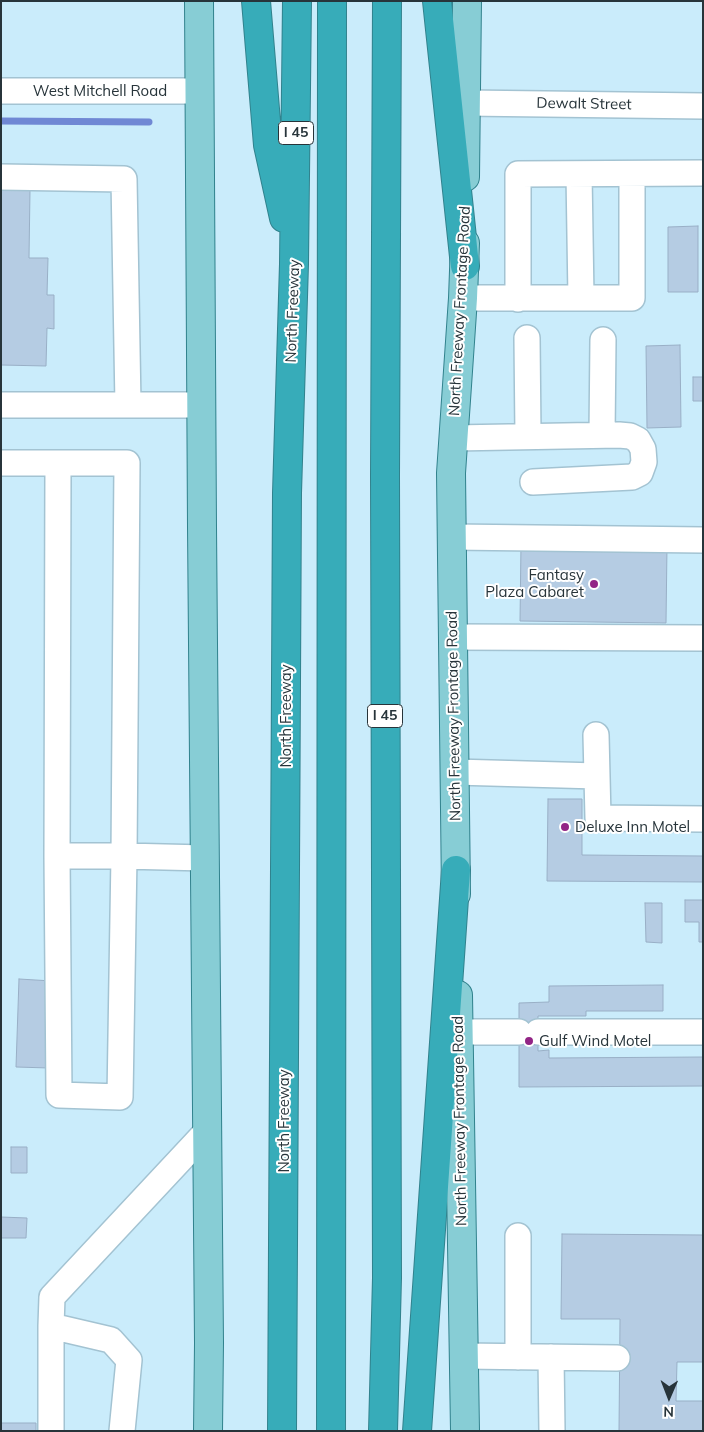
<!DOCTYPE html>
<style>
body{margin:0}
#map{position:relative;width:704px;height:1432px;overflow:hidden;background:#caecfb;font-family:Mulish,sans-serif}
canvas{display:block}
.frame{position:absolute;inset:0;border:2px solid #27343a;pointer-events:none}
.north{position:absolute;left:644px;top:1372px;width:50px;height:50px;-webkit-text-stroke:4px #fff;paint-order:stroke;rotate:181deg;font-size:14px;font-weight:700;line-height:20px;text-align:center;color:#27343a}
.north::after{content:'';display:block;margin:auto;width:18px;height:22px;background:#27343a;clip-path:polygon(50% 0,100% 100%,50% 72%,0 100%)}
</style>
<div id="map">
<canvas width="704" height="1432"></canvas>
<div class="frame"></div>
<div class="north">N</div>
</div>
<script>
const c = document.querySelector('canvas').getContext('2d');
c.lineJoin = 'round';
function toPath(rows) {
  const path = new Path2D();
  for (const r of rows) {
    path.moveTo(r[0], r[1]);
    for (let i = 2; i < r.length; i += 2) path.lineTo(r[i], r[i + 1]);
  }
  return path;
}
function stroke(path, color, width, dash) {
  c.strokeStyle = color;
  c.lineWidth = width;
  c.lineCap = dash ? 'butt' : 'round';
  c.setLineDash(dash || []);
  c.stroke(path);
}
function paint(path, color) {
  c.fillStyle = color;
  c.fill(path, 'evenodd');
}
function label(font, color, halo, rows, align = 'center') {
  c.font = font + ' Mulish,sans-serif';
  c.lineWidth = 4;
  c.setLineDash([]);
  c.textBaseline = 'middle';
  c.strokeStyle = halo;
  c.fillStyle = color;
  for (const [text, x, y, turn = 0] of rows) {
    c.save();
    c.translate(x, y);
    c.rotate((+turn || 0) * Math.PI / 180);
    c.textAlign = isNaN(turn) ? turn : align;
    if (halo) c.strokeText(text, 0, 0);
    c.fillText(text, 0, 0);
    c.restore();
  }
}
stroke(toPath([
 [1,121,149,122]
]), '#7088d4', 7);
const building = toPath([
 [1,189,30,190,29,258,48,258,47,295,54,295,54,329,47,328,46,366,1,365,1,189],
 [698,226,698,292,668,292,668,227,698,226],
 [680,345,681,427,647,428,646,346,680,345],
 [693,377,703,377,703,401,693,401,693,377],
 [521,544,667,546,666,623,520,621,521,544],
 [548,799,582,799,582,855,703,856,703,882,547,881,548,799],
 [685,900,703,900,703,942,699,942,699,922,685,922,685,900],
 [645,903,662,903,662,943,646,942,645,903],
 [19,979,52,981,49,1068,16,1067,19,979],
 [663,985,663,1011,586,1011,586,1016,538,1016,538,1051,549,1050,549,1058,703,1057,703,1086,519,1087,519,1003,549,1002,549,986,663,985],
 [11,1147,27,1147,27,1173,11,1173,11,1147],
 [1,1217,27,1218,26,1238,1,1238,1,1217],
 [562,1234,703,1235,703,1362,677,1362,676,1401,703,1401,703,1431,619,1431,620,1319,561,1319,562,1234],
 [1,1423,36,1423,36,1431,1,1431,1,1423]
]);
paint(building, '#b5cce3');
stroke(building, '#99afc6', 1);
const minor = toPath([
 [1,91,199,91],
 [466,103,703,106],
 [579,174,581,298],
 [1,177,124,179,128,405],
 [463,298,632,298,632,174],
 [518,299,518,174,703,173],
 [527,338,528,436],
 [1,405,202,405],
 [602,435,603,340],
 [454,438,619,435,630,436,638,440,643,449,644,462,640,473,632,477,533,482],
 [1,463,127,463,124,856,205,858],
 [452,537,703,540],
 [453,637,703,638],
 [596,735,598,818,703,819],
 [455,772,597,776],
 [57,856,59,1095,120,1097,124,856,57,856,58,463],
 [459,1032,519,1032],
 [538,1032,703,1032],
 [51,1326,51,1431],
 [464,1356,617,1358],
 [518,1357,518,1236],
 [551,1357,552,1431],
 [122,1431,129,1360,111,1340,51,1326,52,1297,208,1130]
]);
const major = toPath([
 [199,1,202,527,209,1343,208,1431],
 [465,177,467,1],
 [456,894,451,473,463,298,465,243],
 [458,995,465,1431]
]);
const highway = toPath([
 [256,1,268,145,284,218],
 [437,1,465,266],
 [282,1431,287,493,294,264,297,1],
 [331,1431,332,1],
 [383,1431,387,1278,385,475,387,1],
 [417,1431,456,870]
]);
stroke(minor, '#a3c3d2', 28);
stroke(major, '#31828d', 30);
stroke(highway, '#31828d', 30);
stroke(minor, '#fff', 25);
stroke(major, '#87cdd5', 28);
stroke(highway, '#37acb9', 28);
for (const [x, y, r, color] of [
 [594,584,5,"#922485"],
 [565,827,5,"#922485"],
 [529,1041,5,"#922485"]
]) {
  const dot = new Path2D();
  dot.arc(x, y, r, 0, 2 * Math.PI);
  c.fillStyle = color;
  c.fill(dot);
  stroke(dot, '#fff', 2);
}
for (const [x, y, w] of [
 [296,133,35],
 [385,716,35]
]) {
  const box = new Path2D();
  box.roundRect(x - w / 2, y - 11.5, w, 23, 4);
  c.fillStyle = '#fff';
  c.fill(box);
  stroke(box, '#27343a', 1);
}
label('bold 14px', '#27343a', null, [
 ["I 45",296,133],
 ["I 45",385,716]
]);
label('15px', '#27343a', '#fff', [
 ["West Mitchell Road",100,91],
 ["Dewalt Street",584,104,1],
 ["North Freeway",293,311,-88],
 ["North Freeway Frontage Road",460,311,-87],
 ["North Freeway",286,716,-90],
 ["North Freeway Frontage Road",454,716,-91],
 ["North Freeway",284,1121,-90],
 ["North Freeway Frontage Road",460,1121,-91]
]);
label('15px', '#27343a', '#fff', [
 ["Fantasy",584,575,"right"],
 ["Plaza Cabaret",584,592,"right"],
 ["Deluxe Inn Motel",575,827],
 ["Gulf Wind Motel",539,1041]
], 'left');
</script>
